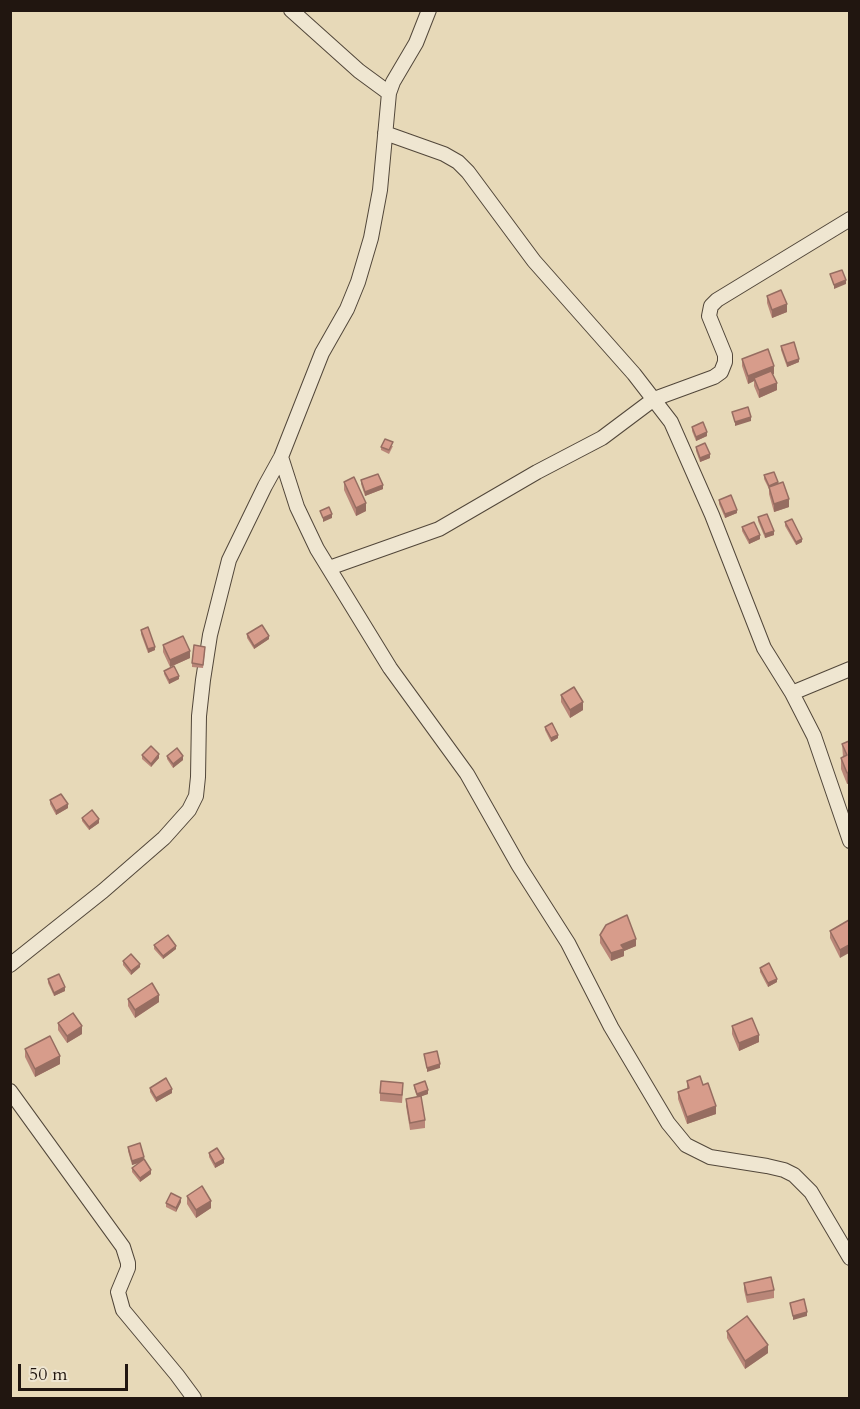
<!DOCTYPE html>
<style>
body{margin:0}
#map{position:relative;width:860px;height:1409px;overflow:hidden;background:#e7d9b8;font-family:Cardo,serif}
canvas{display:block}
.frame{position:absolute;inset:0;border:12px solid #211610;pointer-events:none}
.scale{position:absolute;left:18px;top:1364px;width:110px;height:27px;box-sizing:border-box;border:3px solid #211610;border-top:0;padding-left:8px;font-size:18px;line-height:21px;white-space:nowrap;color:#211610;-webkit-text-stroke:4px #efe6d1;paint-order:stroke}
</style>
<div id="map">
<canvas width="860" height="1409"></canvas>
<div class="frame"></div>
<div class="scale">50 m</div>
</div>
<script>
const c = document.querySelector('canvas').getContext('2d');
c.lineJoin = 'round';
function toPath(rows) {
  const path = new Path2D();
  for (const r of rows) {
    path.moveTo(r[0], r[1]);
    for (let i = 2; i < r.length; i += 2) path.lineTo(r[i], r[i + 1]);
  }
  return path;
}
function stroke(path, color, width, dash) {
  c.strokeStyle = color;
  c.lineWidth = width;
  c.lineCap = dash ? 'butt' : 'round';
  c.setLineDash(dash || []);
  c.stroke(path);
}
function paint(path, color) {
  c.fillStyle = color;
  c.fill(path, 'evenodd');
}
const street = toPath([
 [291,10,359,71,389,93],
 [385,133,444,154,458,162,468,172,534,261,634,374,671,422,712,515,764,648,792,693,814,736,850,841],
 [281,457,297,507,317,549,390,668,467,774,519,866,568,943,611,1027,668,1123,686,1145,710,1157,767,1166,784,1170,794,1175,811,1192,850,1258],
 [329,568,439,529,537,472,602,438,654,399,714,377,721,372,725,362,725,355,709,316,711,306,717,300,850,219],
 [792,693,850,669],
 [10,965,103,891,164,838,189,810,196,796,198,777,199,716,203,680,210,635,229,560,265,486,281,457,322,353,347,309,358,282,371,238,380,190,389,93,393,82,416,43,429,10],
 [10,1091,123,1247,128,1263,128,1268,118,1292,123,1310,177,1375,194,1398]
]);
stroke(street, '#52473a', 16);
stroke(street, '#efe6d1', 14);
paint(toPath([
 [767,296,787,312,772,318,767,303],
 [781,346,799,362,787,367,781,350],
 [742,359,774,374,773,374,777,390,759,398,754,386,754,381,748,384,742,366],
 [692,427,707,436,696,441,692,431],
 [393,446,389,454,381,450,381,447],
 [696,447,710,458,700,462,696,451],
 [764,475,778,483,789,507,774,512,769,494,769,489,764,479],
 [361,480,383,489,365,496,361,484],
 [344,482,366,511,356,516,344,490],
 [719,500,737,513,725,518,719,504],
 [758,517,774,535,765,538,758,521],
 [785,522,802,542,796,545,785,526],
 [742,527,760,539,749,544,742,531],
 [141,630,155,650,148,653,141,634],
 [247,634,269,639,254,649,247,638],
 [163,645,190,658,170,667,163,652],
 [205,650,203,668,192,667,192,663],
 [164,671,179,679,169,684,164,674],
 [561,695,583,710,570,718,561,702],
 [545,727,558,738,551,742,545,730],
 [849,741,849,783,847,784,841,769,841,758,843,757,842,744],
 [142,755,159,758,151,767,142,759],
 [167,756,183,760,173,768,167,759],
 [50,800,68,808,56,815,50,804],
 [82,818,99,823,89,830,82,821],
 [849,920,840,958,830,938,830,931],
 [600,935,636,946,624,951,624,956,611,961,600,943],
 [154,945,176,949,163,959,154,949],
 [123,961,140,967,131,975,123,965],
 [760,968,777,982,768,987,760,972],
 [48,979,65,991,54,996,48,983],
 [128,999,159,1002,135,1018,128,1006],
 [58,1023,82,1034,67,1043,58,1030],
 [732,1026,759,1042,739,1051,732,1034],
 [25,1049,60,1064,35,1077,25,1057],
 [687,1081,703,1085,716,1114,687,1124,678,1099,678,1092,687,1089],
 [414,1085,428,1094,421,1096,425,1120,425,1128,410,1130,406,1106,406,1099,417,1097,414,1088],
 [150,1088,172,1093,156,1102,150,1092],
 [403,1090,402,1103,380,1101,380,1093],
 [128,1147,144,1160,151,1174,140,1182,132,1172,132,1168,139,1163,132,1165,128,1151],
 [209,1153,224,1163,215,1168,209,1157],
 [187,1196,211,1208,196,1218,187,1204],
 [181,1202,176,1212,166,1207,166,1203],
 [744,1283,774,1290,774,1298,747,1303,744,1290],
 [727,1331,768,1353,745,1369,727,1338]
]), '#b98678');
paint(toPath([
 [846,280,846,284,834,289,834,285],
 [787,304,787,312,772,318,772,310],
 [799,359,799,362,787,367,787,363],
 [774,366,774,374,755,381,754,378,754,381,748,384,748,376],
 [777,383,777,390,759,398,759,390],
 [751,417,751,421,735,426,735,422],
 [707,432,707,436,696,441,696,437],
 [710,454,710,458,700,462,700,458],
 [383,485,383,489,365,496,365,492],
 [789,499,789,507,774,512,774,504],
 [366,503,366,511,356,516,356,508],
 [737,510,737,513,725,518,725,514],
 [332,514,332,518,323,522,323,518],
 [774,531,774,535,765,538,765,534],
 [760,535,760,539,749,544,749,540],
 [802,539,802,542,796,545,796,542],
 [269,636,269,639,254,649,254,646],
 [155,647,155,650,148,653,148,649],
 [190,651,190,658,170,667,170,660],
 [179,676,179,679,169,684,169,680],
 [583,702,583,710,570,718,570,710],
 [558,735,558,738,551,742,551,738],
 [159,754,159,758,151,767,151,764],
 [183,756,183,760,173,768,173,764],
 [849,772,849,783,847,784,847,773],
 [68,804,68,808,56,815,56,811],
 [99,819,99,823,89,830,89,827],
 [636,939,636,946,624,951,624,956,611,961,611,953,621,945],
 [849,945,849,953,840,958,840,950],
 [176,946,176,949,163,959,163,956],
 [140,964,140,967,131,975,131,971],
 [777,979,777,982,768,987,768,983],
 [65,987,65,991,54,996,54,993],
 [159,995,159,1002,135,1018,135,1010],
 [82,1026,82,1034,67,1043,67,1036],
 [759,1035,759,1042,739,1051,739,1043],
 [60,1056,60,1064,35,1077,35,1069],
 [440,1064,440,1068,427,1072,427,1068],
 [172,1089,172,1093,156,1102,156,1098],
 [428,1090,428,1094,417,1098,417,1094],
 [716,1106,716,1114,687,1124,687,1117],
 [144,1157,144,1161,132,1165,132,1161],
 [224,1159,224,1163,215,1168,215,1164],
 [151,1170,151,1174,140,1182,140,1178],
 [181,1198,181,1202,176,1212,176,1208],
 [211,1201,211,1208,196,1218,196,1210],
 [807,1312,807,1316,793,1320,793,1316],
 [768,1345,768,1353,745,1369,745,1361]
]), '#966d61');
const building = toPath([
 [842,270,846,280,834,285,830,274,842,270],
 [781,290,787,304,772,310,767,296,781,290],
 [794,342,799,359,787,363,781,346,794,342],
 [768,349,774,366,748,376,742,359,768,349],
 [771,371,777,383,759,390,754,378,771,371],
 [748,407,751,417,735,422,732,412,748,407],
 [703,422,707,432,696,437,692,427,703,422],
 [385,439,393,442,389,450,381,447,385,439],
 [705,443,710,454,700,458,696,447,705,443],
 [774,472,778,482,769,486,764,475,774,472],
 [378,474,383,485,365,492,361,480,378,474],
 [354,477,366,503,356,508,344,482,354,477],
 [783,482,789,499,774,504,769,487,783,482],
 [731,495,737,510,725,514,719,500,731,495],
 [329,507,332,514,323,518,320,511,329,507],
 [767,514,774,531,765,534,758,517,767,514],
 [792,519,802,539,796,542,785,522,792,519],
 [754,522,760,535,749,540,742,527,754,522],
 [262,625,269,636,254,646,247,634,262,625],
 [148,627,155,647,148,649,141,630,148,627],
 [183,636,190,651,170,660,163,645,183,636],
 [194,645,205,647,203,665,192,663,194,645],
 [174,666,179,676,169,680,164,671,174,666],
 [574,687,583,702,570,710,561,695,574,687],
 [552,723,558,735,551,738,545,727,552,723],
 [849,741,849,772,847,773,841,758,847,755,842,744,849,741],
 [151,746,159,754,151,764,142,755,151,746],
 [177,748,183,756,173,764,167,756,177,748],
 [61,794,68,804,56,811,50,800,61,794],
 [92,810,99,819,89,827,82,818,92,810],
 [627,915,636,939,621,945,624,949,611,953,600,935,606,925,627,915],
 [849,920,849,945,840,950,830,931,849,920],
 [168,935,176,946,163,956,154,945,168,935],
 [131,954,140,964,131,971,123,961,131,954],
 [769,963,777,979,768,983,760,968,769,963],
 [59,974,65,987,54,993,48,979,59,974],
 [152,983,159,995,135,1010,128,999,152,983],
 [73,1013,82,1026,67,1036,58,1023,73,1013],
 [752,1018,759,1035,739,1043,732,1026,752,1018],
 [50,1036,60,1056,35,1069,25,1049,50,1036],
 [437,1051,440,1064,427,1068,424,1054,437,1051],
 [700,1076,703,1085,708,1083,716,1106,687,1117,678,1092,689,1088,687,1081,700,1076],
 [166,1078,172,1089,156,1098,150,1088,166,1078],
 [381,1081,403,1083,402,1095,380,1093,381,1081],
 [425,1081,428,1090,417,1094,414,1085,425,1081],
 [421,1096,425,1120,410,1123,406,1099,421,1096],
 [140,1143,144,1157,132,1161,128,1147,140,1143],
 [217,1148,224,1159,215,1164,209,1153,217,1148],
 [144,1159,151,1170,140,1178,132,1168,144,1159],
 [202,1186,211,1201,196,1210,187,1196,202,1186],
 [171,1193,181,1198,176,1208,166,1203,171,1193],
 [771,1277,774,1290,747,1295,744,1283,771,1277],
 [804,1299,807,1312,793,1316,790,1303,804,1299],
 [747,1316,768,1345,745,1361,727,1331,747,1316]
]);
paint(building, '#d79c8b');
stroke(building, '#966d61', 1.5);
</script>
